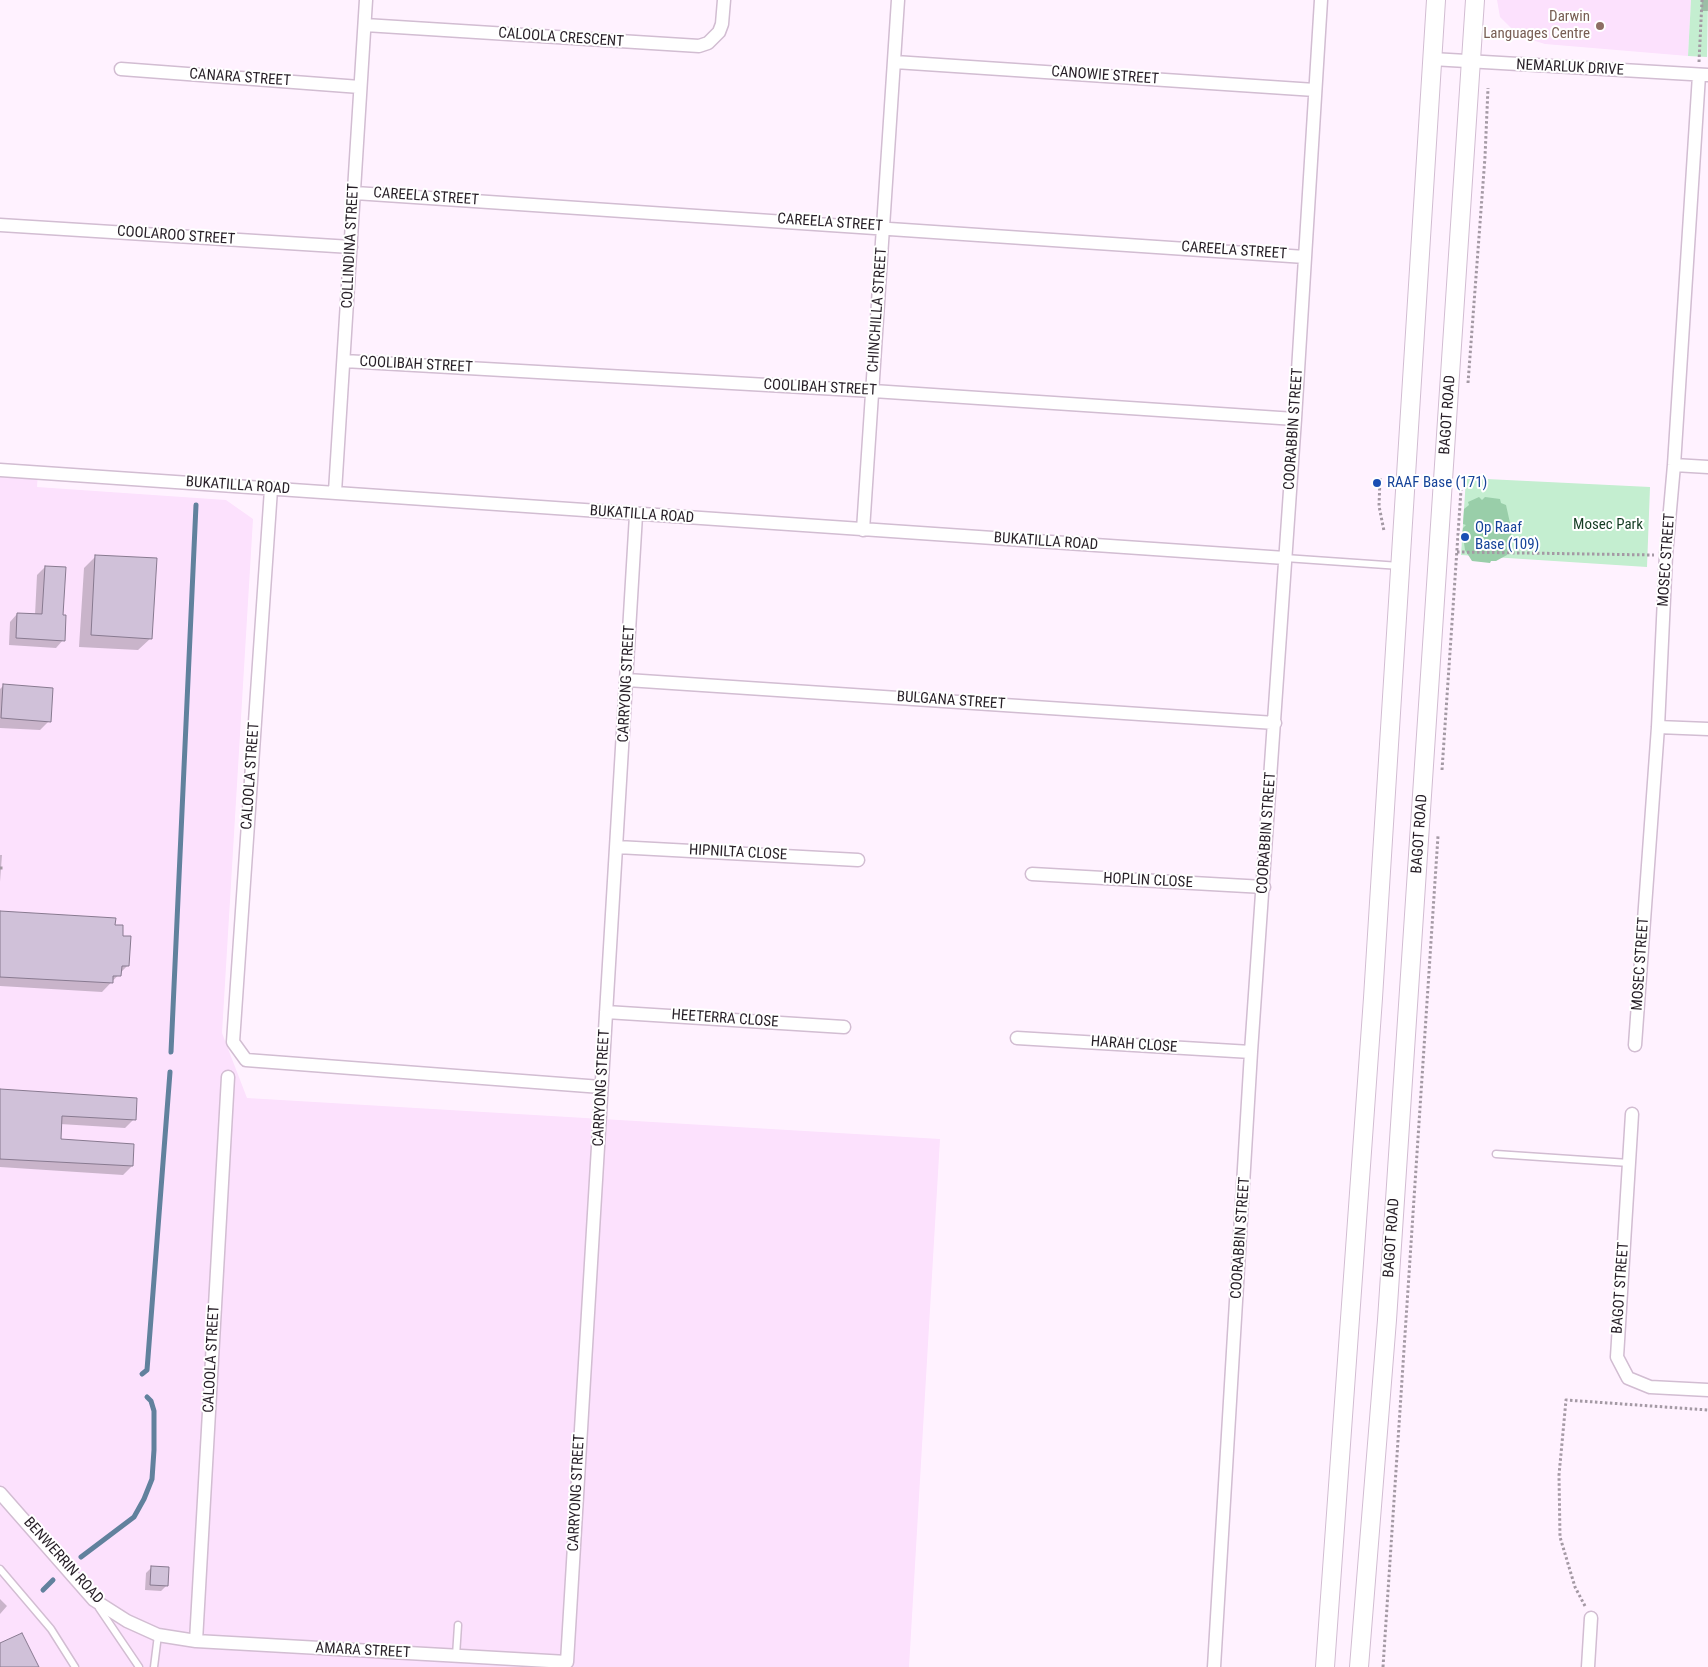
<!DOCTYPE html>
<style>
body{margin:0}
canvas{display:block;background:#fff2ff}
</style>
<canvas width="1708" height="1667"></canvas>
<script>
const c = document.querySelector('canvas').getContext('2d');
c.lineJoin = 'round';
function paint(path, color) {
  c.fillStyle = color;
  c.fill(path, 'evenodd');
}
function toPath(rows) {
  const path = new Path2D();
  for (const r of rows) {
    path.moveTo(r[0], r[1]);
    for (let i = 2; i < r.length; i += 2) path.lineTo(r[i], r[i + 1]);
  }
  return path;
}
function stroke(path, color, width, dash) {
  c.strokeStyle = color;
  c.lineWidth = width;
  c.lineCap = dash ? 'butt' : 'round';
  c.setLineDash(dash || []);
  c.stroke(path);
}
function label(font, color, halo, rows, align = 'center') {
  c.font = font + ' "Roboto Condensed",sans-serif';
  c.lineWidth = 4;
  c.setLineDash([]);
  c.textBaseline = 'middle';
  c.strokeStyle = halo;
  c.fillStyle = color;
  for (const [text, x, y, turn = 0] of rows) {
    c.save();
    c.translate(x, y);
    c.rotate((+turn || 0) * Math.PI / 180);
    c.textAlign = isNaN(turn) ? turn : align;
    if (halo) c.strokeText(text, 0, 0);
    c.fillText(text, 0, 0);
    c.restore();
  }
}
paint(toPath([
 [1497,0,1691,0,1688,56,1545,44,1519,36,1500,17],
 [0,463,34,465,38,472,37,487,226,500,253,519,222,1033,247,1098,940,1139,909,1667,0,1667]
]), '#fce1fd');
paint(toPath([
 [1691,0,1708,0,1707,57,1688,56],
 [1466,478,1650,487,1647,567,1461,555]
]), '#c4eed0');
paint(toPath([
 [1479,497,1482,500,1485,497,1500,499,1501,503,1506,505,1510,523,1508,525,1513,529,1508,544,1507,555,1496,561,1491,561,1490,563,1472,561,1465,550,1464,543,1468,537,1462,535,1463,528,1466,525,1463,524,1464,509,1469,505,1468,502]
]), '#99cea9');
paint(toPath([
 [1702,0,1708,0,1708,11,1701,11],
 [96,556,151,638,138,650,79,647,84,568],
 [45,567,62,616,63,640,56,648,9,645,10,622,17,614,35,615,37,575],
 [4,685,49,721,40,730,0,728,0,689],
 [0,855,2,855,0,882],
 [0,914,114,926,121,937,128,965,102,992,0,986],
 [0,1091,134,1119,125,1128,60,1124,59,1141,132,1166,123,1175,0,1167],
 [152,1567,167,1585,161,1591,145,1590,146,1573],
 [0,1599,7,1606,0,1614]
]), '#0003');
stroke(toPath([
 [171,1052,196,505],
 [142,1374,147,1370,170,1072],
 [81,1557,134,1517,144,1499,152,1479,154,1450,154,1411,151,1401,147,1397],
 [43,1590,53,1580]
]), '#61819d', 5);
const building = toPath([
 [95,555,157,558,152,639,91,635,95,555],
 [45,566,66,567,63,615,66,615,65,641,16,638,17,613,42,614,45,566],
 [3,684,53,688,51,722,1,718,3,684],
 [0,911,116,918,115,925,123,925,123,936,131,936,129,966,122,966,121,976,113,976,113,983,0,977,0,911],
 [0,1089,137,1098,136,1120,62,1116,61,1139,134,1144,133,1166,0,1159,0,1089],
 [151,1566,169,1567,168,1586,150,1585,151,1566],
 [22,1633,39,1667,0,1667,0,1643,22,1633]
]);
paint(building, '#d0c1d9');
stroke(building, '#887a90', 1);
const service = toPath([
 [1285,558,1400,566],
 [1496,1154,1629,1163],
 [0,1569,51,1629,75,1667],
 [99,1608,139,1667],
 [456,1656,458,1625],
 [154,1667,158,1635]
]);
const minor = toPath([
 [365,25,699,46,708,43,719,32,722,24,724,0],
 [1432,59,1708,75],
 [895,62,1315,90],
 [121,69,360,87],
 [355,193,1305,257],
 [0,225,351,247],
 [344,361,873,391,1295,419],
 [1674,465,1708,467],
 [0,470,1285,558],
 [271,489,233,1042,246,1060,601,1087],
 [335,492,366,0],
 [863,530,898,0],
 [627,680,1275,723],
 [1658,727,1708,729],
 [617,847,858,860],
 [1032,874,1264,887],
 [606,1012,844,1027],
 [1017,1038,1251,1052],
 [1635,1045,1658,727,1666,555,1674,465,1699,75],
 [1632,1114,1617,1357,1628,1378,1650,1387,1708,1390],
 [0,1493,94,1600,127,1621,158,1635,196,1641,567,1662,636,515],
 [196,1641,228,1077],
 [1214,1667,1251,1052,1295,419,1321,0],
 [1588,1667,1591,1618]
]);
const secondary = toPath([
 [1325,1667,1373,998,1436,0],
 [1359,1667,1387,1320,1475,0]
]);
stroke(service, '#d2bdd2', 9);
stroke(minor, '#d2bdd2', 15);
stroke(secondary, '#d2bdd2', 20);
stroke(toPath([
 [1699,62,1702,0],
 [1468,383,1485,157,1488,88],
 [1380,478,1379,506,1384,531],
 [1457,552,1654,555],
 [1442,770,1461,490],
 [0,868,3,868],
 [1585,1606,1575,1587,1560,1537,1559,1475,1566,1400,1708,1410],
 [1383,1667,1438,836]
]), '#a499a4', 3, [2.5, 2.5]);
stroke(service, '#fff', 6);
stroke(minor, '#fff', 12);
stroke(secondary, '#fff', 18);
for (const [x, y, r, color] of [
 [1600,26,5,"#8d6e63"],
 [1377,483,5,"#1a4fb4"],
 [1465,537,5,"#1a4fb4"]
]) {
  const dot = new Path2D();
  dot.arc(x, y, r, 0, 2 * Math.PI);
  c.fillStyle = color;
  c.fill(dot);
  stroke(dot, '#fff', 2);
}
label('15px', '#785e54', '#fff', [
 ["Darwin",1590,17],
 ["Languages Centre",1590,34]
], 'right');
label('15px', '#271f27', '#fff', [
 ["CALOOLA CRESCENT",561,38,4],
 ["NEMARLUK DRIVE",1570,68,3],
 ["CANOWIE STREET",1105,76,4],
 ["CANARA STREET",240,78,4],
 ["CAREELA STREET",426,197,4],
 ["CAREELA STREET",830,223,4],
 ["COOLAROO STREET",176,236,4],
 ["COLLINDINA STREET",351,246,-87],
 ["CAREELA STREET",1234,251,4],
 ["CHINCHILLA STREET",878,310,-86],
 ["COOLIBAH STREET",416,365,3],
 ["COOLIBAH STREET",820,388,3],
 ["BAGOT ROAD",1448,415,-86],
 ["COORABBIN STREET",1294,429,-86],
 ["BUKATILLA ROAD",238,486,4],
 ["BUKATILLA ROAD",642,515,4],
 ["BUKATILLA ROAD",1046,542,4],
 ["MOSEC STREET",1667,560,-86],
 ["CARRYONG STREET",627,684,-87],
 ["BULGANA STREET",951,701,4],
 ["CALOOLA STREET",251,776,-86],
 ["COORABBIN STREET",1267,833,-86],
 ["BAGOT ROAD",1420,834,-86],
 ["HIPNILTA CLOSE",738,853,3],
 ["HOPLIN CLOSE",1148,881,3],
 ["MOSEC STREET",1641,964,-86],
 ["HEETERRA CLOSE",725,1019,4],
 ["HARAH CLOSE",1134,1045,4],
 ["CARRYONG STREET",602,1088,-87],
 ["COORABBIN STREET",1241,1238,-86],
 ["BAGOT ROAD",1392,1238,-86],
 ["BAGOT STREET",1621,1288,-86],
 ["CALOOLA STREET",212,1359,-87],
 ["CARRYONG STREET",577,1493,-87],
 ["BENWERRIN ROAD",63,1561,48],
 ["AMARA STREET",363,1651,3]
]);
label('15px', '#164399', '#fff', [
 ["RAAF Base (171)",1387,483],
 ["Op Raaf",1475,528],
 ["Base (109)",1475,545]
], 'left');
label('15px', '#143c23', '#fff', [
 ["Mosec Park",1608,525]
]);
</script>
